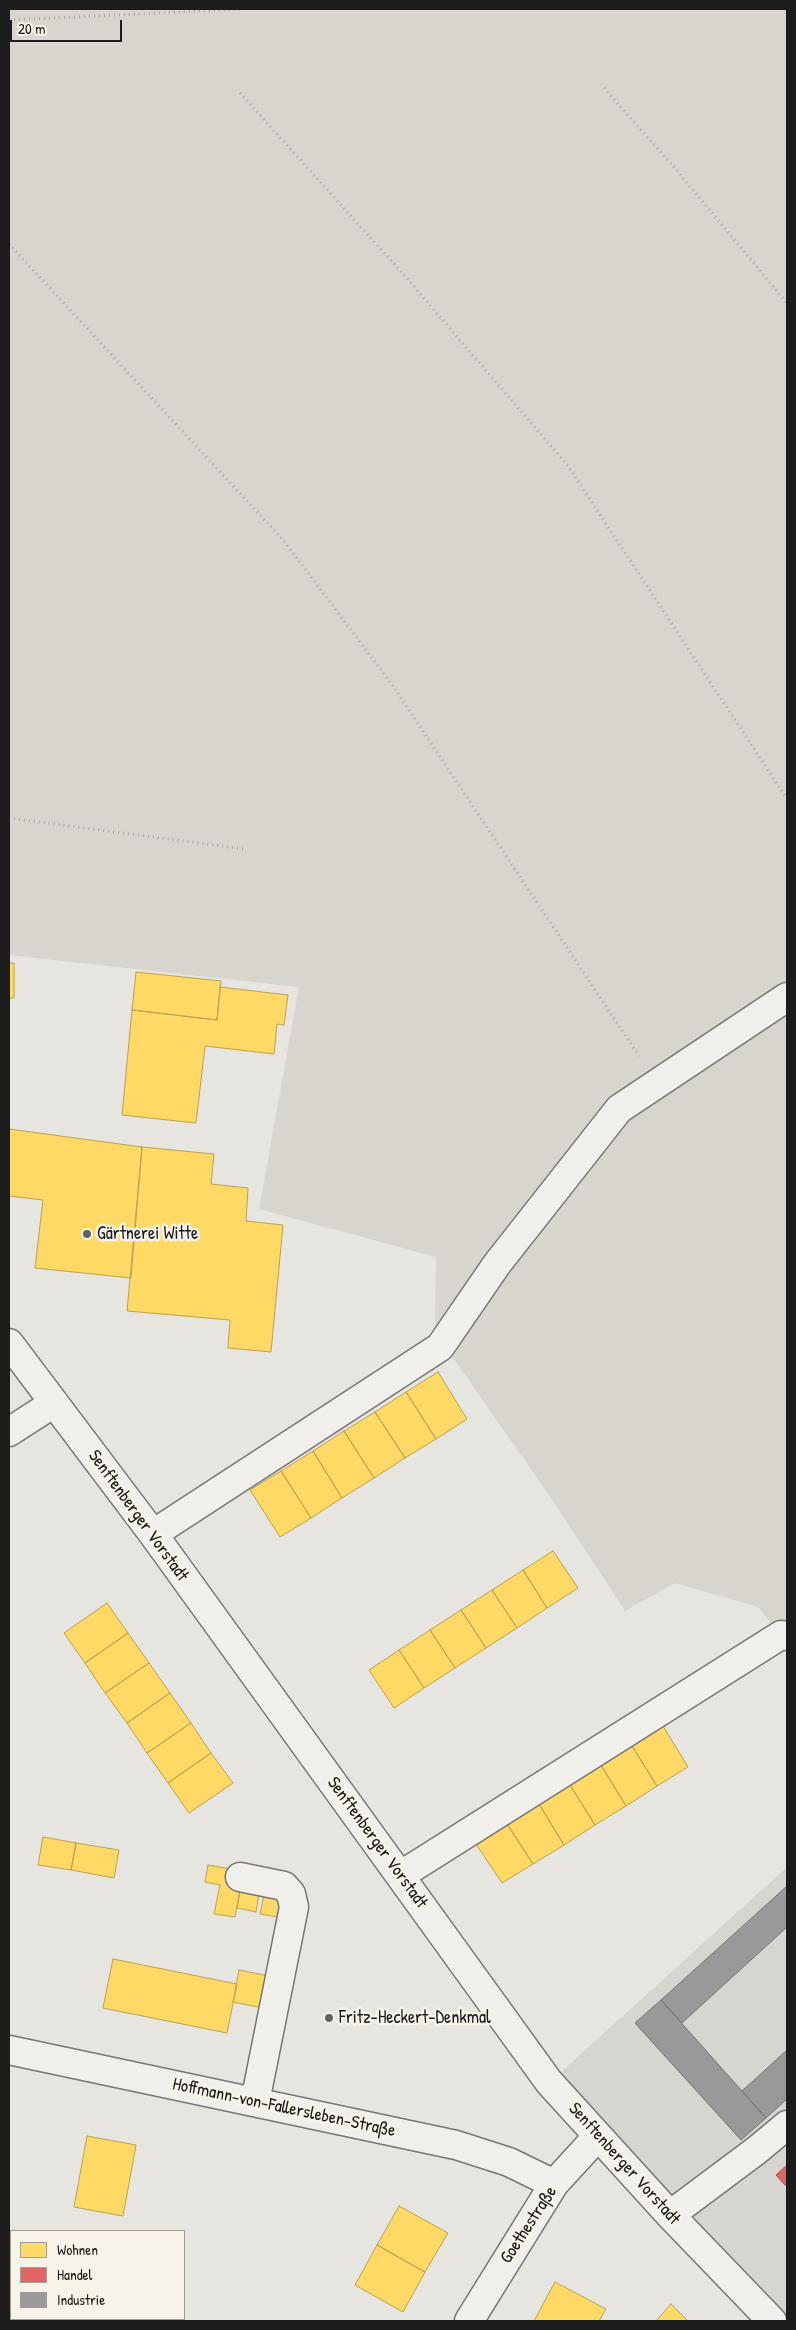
<!DOCTYPE html>
<meta charset="utf-8">
<style>
body{margin:0}
#map{position:relative;width:796px;height:2330px;overflow:hidden;background:#e6e5e0;font-family:"Patrick Hand",sans-serif}
canvas{display:block}
.frame{position:absolute;inset:0;border:10px solid #1c1c1c;pointer-events:none}
.legend{position:absolute;left:10px;top:2230px;width:175px;height:90px;box-sizing:border-box;background:#f7f3e8;border:1px solid #9f9d96;margin:0;padding:6px 9px;list-style:none;font-size:15px;color:#1c1c1c}
.legend li{display:flex;align-items:center;gap:10px;height:25px}
.legend b{width:25px;border:1px solid #9f9d96}
.scale{position:absolute;left:10px;top:20px;width:112px;height:22px;box-sizing:border-box;border:2px solid #1c1c1c;border-top:0;padding-left:6px;font-size:15px;line-height:18px;white-space:nowrap;color:#1c1c1c;-webkit-text-stroke:4px #f7f3e8;paint-order:stroke}
</style>
<div id="map">
<canvas width="796" height="2330"></canvas>
<div class="frame"></div>
<ul class="legend">
<li><b style="height:14px;background:#ffd966"></b>Wohnen</li>
<li><b style="height:14px;background:#e06666"></b>Handel</li>
<li><b style="height:14px;background:#999"></b>Industrie</li>
</ul>
<div class="scale">20 m</div>
</div>
<script>
const c = document.querySelector('canvas').getContext('2d');
c.lineJoin = 'round';
function paint(path, color) {
  c.fillStyle = color;
  c.fill(path, 'evenodd');
}
function toPath(rows) {
  const path = new Path2D();
  for (const r of rows) {
    path.moveTo(r[0], r[1]);
    for (let i = 2; i < r.length; i += 2) path.lineTo(r[i], r[i + 1]);
  }
  return path;
}
function stroke(path, color, width, dash) {
  c.strokeStyle = color;
  c.lineWidth = width;
  c.lineCap = dash ? 'butt' : 'round';
  c.setLineDash(dash || []);
  c.stroke(path);
}
function label(font, color, halo, rows, align = 'center') {
  c.font = font + ' "Patrick Hand",sans-serif';
  c.lineWidth = 5;
  c.setLineDash([]);
  c.textBaseline = 'middle';
  c.strokeStyle = halo;
  c.fillStyle = color;
  for (const [text, x, y, turn = 0] of rows) {
    c.save();
    c.translate(x, y);
    c.rotate((+turn || 0) * Math.PI / 180);
    c.textAlign = isNaN(turn) ? turn : align;
    if (halo) c.strokeText(text, 0, 0);
    c.fillText(text, 0, 0);
    c.restore();
  }
}
paint(toPath([
 [787,1867,787,2321,773,2321,550,2082]
]), '#d7d5cf');
paint(toPath([
 [9,9,787,9,787,1636,781,1635,758,1607,675,1583,625,1611,551,1498,435,1332,436,1257,259,1209,299,987,9,955]
]), '#d8d5ce');
const homes = toPath([
 [9,963,14,963,14,998,9,998,9,963],
 [136,972,221,981,217,1020,132,1010,136,972],
 [220,987,288,995,284,1025,277,1024,274,1054,205,1046,196,1123,122,1115,132,1010,217,1020,220,987],
 [9,1129,142,1147,131,1278,35,1268,43,1200,9,1196,9,1129],
 [142,1147,214,1154,211,1184,248,1188,246,1221,283,1225,271,1352,228,1348,230,1320,127,1311,142,1147],
 [438,1372,467,1419,436,1439,406,1392,438,1372],
 [406,1392,436,1439,405,1458,375,1412,406,1392],
 [375,1412,405,1458,374,1478,344,1431,375,1412],
 [344,1431,374,1478,342,1498,313,1451,344,1431],
 [313,1451,342,1498,311,1518,281,1471,313,1451],
 [281,1471,311,1518,280,1537,250,1490,281,1471],
 [553,1551,578,1588,547,1608,523,1570,553,1551],
 [523,1570,547,1608,517,1628,492,1590,523,1570],
 [492,1590,517,1628,486,1648,461,1610,492,1590],
 [107,1603,128,1633,85,1663,64,1633,107,1603],
 [461,1610,486,1648,455,1668,430,1630,461,1610],
 [430,1630,455,1668,424,1688,399,1650,430,1630],
 [128,1633,149,1663,105,1693,85,1663,128,1633],
 [399,1650,424,1688,394,1708,369,1670,399,1650],
 [149,1663,170,1693,127,1723,105,1693,149,1663],
 [170,1693,191,1723,147,1753,127,1723,170,1693],
 [191,1723,211,1753,168,1783,147,1753,191,1723],
 [663,1726,688,1767,657,1786,632,1746,663,1726],
 [632,1746,657,1786,626,1806,601,1765,632,1746],
 [211,1753,233,1783,189,1813,168,1783,211,1753],
 [601,1765,626,1806,595,1825,570,1785,601,1765],
 [570,1785,595,1825,564,1845,539,1804,570,1785],
 [539,1804,564,1845,533,1864,507,1824,539,1804],
 [507,1824,533,1864,502,1883,476,1844,507,1824],
 [43,1837,76,1843,71,1870,38,1865,43,1837],
 [76,1843,119,1850,114,1878,71,1870,76,1843],
 [208,1865,237,1870,241,1885,235,1917,214,1914,220,1885,205,1882,208,1865],
 [241,1885,260,1888,256,1912,237,1908,241,1885],
 [264,1895,282,1899,278,1917,260,1914,264,1895],
 [113,1959,237,1984,227,2033,103,2008,113,1959],
 [239,1970,269,1976,263,2008,233,2002,239,1970],
 [87,2136,136,2145,123,2216,74,2207,87,2136],
 [399,2206,448,2233,425,2272,377,2245,399,2206],
 [377,2245,425,2272,403,2312,355,2285,377,2245],
 [555,2282,606,2309,599,2321,534,2321,555,2282],
 [671,2304,688,2321,656,2321,671,2304]
]);
paint(homes, '#ffd966');
stroke(homes, '#bba050', 1);
const shops = toPath([
 [787,2165,787,2187,776,2175,787,2165]
]);
paint(shops, '#e06666');
stroke(shops, '#a55050', 1);
const industry = toPath([
 [787,1886,787,1927,682,2023,661,2000,787,1886],
 [661,2000,766,2118,741,2140,635,2023,661,2000],
 [787,2050,787,2099,766,2118,742,2091,787,2050]
]);
paint(industry, '#999');
stroke(industry, '#747474', 1);
const minor = toPath([
 [9,1343,153,1534,549,2082,670,2215,772,2321],
 [9,1432,54,1403],
 [153,1534,440,1347,497,1264,619,1109,787,997],
 [401,1875,781,1635,787,1636],
 [240,1877,284,1886,291,1894,294,1907,255,2102],
 [9,2050,456,2145,509,2162,554,2184],
 [670,2215,757,2150,787,2125],
 [469,2321,554,2184,598,2136]
]);
stroke(minor, '#777674', 31);
stroke(toPath([
 [9,20,244,9],
 [604,88,673,166,787,303],
 [240,93,404,275,568,466,787,799],
 [9,244,284,541,393,686,639,1056],
 [9,818,244,849]
]), '#a7a6a4', 3, [1, 4]);
stroke(minor, '#f0efeb', 28);
for (const [x, y, r, color] of [
 [87,1234,5,"#636261"],
 [329,2018,5,"#636261"]
]) {
  const dot = new Path2D();
  dot.arc(x, y, r, 0, 2 * Math.PI);
  c.fillStyle = color;
  c.fill(dot);
  stroke(dot, '#f7f3e8', 2);
}
label('18px', '#1c1c1c', '#f7f3e8', [
 ["Gärtnerei Witte",97,1234],
 ["Fritz-Heckert-Denkmal",339,2018]
], 'left');
label('18px', '#1c1c1c', '#f7f3e8', [
 ["Senftenberger Vorstadt",138,1516,54],
 ["Senftenberger Vorstadt",377,1843,54],
 ["Hoffmann-von-Fallersleben-Straße",284,2108,12],
 ["Senftenberger Vorstadt",624,2164,48],
 ["Goethestraße",529,2225,-57]
]);
</script>
